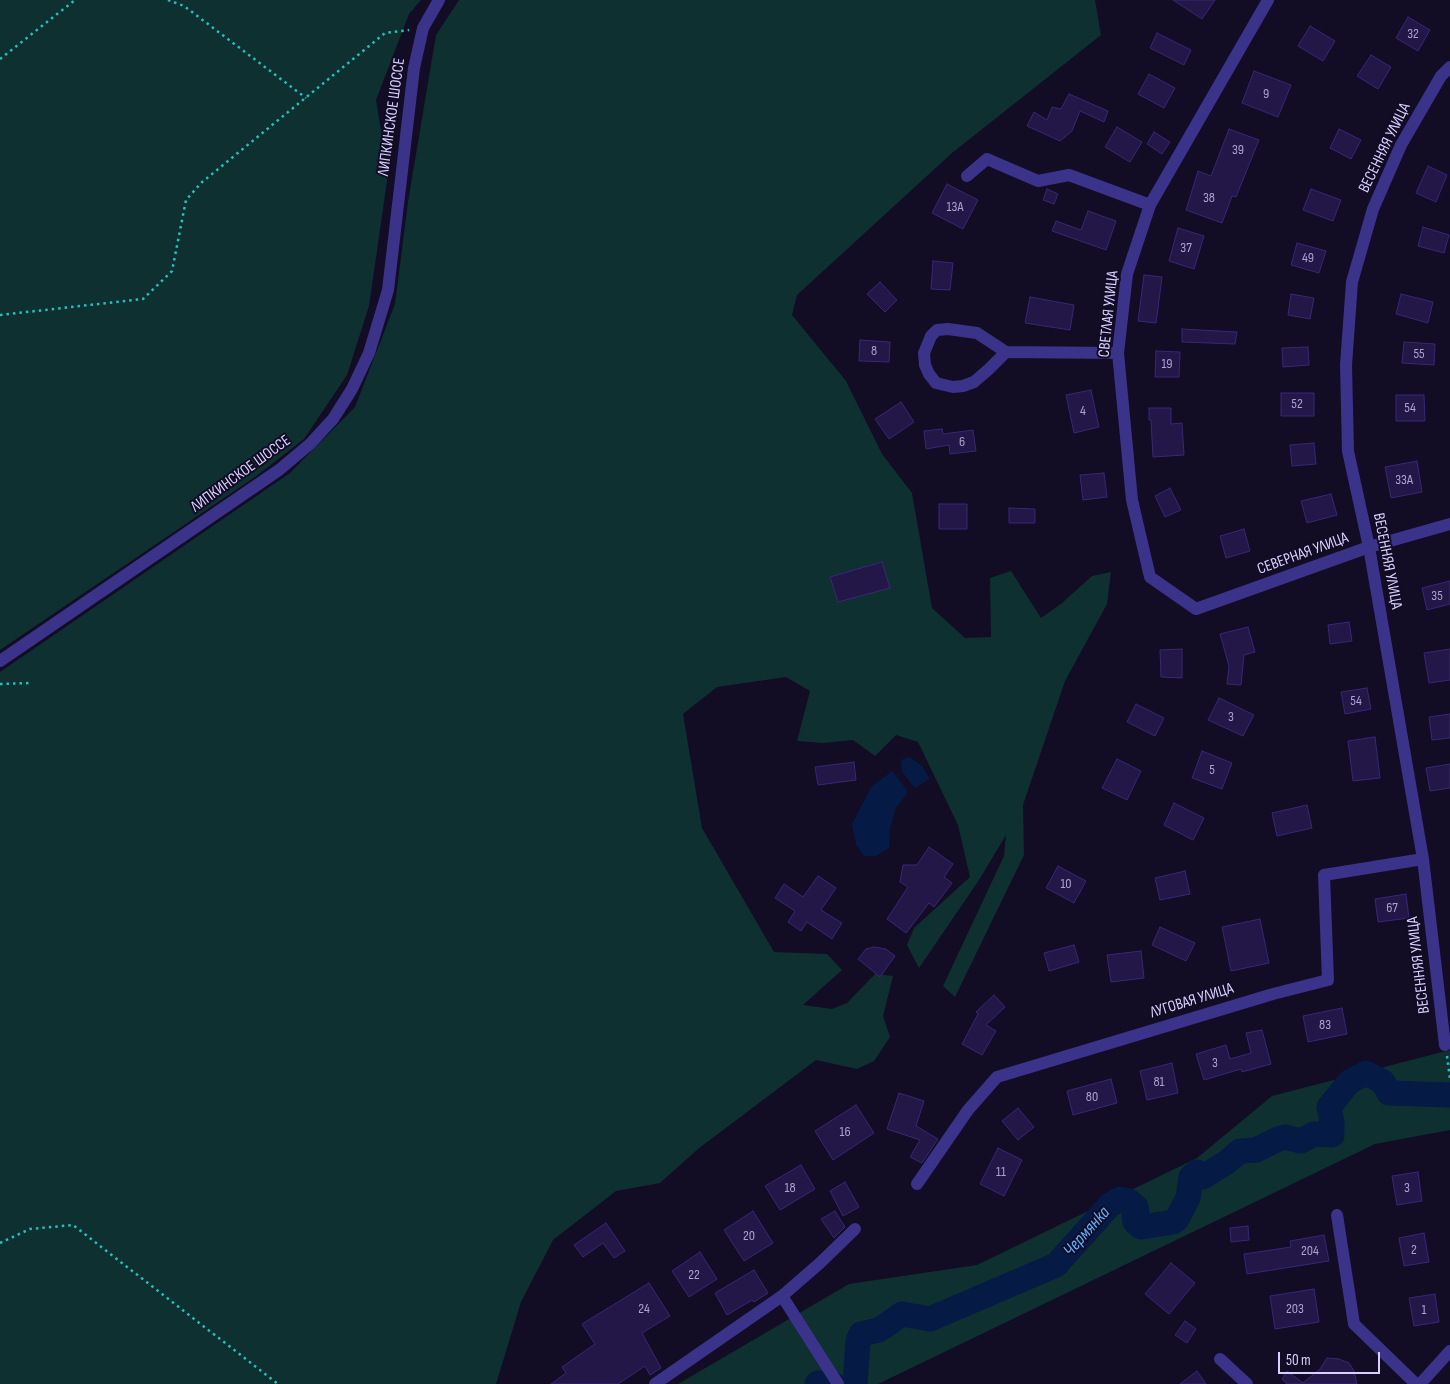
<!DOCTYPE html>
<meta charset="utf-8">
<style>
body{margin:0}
#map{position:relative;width:1450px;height:1384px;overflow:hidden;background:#120c25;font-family:"Sofia Sans Condensed",sans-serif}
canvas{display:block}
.scale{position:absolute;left:1278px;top:1352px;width:102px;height:22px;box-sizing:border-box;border:2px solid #d8d1ff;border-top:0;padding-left:6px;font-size:15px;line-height:18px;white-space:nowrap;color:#d8d1ff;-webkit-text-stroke:4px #120c25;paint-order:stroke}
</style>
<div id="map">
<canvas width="1450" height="1384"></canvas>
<div class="scale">50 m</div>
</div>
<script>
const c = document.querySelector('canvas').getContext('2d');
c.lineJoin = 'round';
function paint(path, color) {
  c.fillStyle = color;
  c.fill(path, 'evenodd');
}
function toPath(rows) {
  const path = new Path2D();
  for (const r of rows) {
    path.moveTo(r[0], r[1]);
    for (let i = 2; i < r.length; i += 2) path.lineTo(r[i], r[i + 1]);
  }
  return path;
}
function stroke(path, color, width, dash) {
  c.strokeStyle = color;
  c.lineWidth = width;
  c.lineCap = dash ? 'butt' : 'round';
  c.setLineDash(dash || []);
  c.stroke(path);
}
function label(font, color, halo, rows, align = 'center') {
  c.font = font + ' "Sofia Sans Condensed",sans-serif';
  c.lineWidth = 4;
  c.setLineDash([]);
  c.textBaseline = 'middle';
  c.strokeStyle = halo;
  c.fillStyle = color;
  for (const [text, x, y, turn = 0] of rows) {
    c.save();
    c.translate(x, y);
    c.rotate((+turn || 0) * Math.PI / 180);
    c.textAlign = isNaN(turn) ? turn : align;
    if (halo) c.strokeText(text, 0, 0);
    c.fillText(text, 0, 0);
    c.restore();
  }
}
paint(toPath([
 [0,0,421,0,409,14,376,100,388,174,369,306,347,375,304,439,255,477,0,650],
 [459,0,1095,0,1101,35,952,153,797,295,792,315,846,381,882,454,912,493,932,608,965,638,991,637,990,578,1011,571,1041,618,1062,603,1092,576,1111,572,1107,604,1065,681,1023,805,1024,855,955,997,943,986,1004,856,1006,835,979,880,919,968,907,945,914,928,970,877,958,825,918,742,896,735,875,756,853,740,823,743,797,741,810,691,786,677,717,687,683,714,702,828,774,952,827,954,842,970,803,1005,832,1009,847,1003,875,974,893,976,883,1016,890,1037,874,1061,857,1069,816,1060,698,1149,660,1183,616,1191,553,1240,521,1302,496,1384,0,1384,0,672,290,473,355,407,395,304,408,202,436,35],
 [1450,1050,1450,1130,1375,1144,878,1384,678,1384,849,1284,977,1265,1197,1158,1272,1096]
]), '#0f3030');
paint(toPath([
 [910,757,922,766,930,779,915,788,902,772,901,760],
 [892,771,901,782,908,792,896,808,890,829,889,848,876,856,864,856,856,844,852,824,871,787]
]), '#051a45');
stroke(toPath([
 [817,1384,818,1383,833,1384],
 [855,1384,858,1341,861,1334,879,1330,902,1314,930,1319,1056,1265,1110,1205,1120,1199,1129,1201,1136,1207,1137,1212,1134,1217,1135,1222,1141,1227,1173,1222,1177,1219,1188,1198,1191,1177,1197,1172,1203,1177,1227,1162,1240,1151,1256,1150,1278,1139,1285,1137,1301,1141,1314,1134,1332,1135,1332,1122,1329,1107,1349,1082,1366,1073,1383,1082,1389,1093,1450,1095]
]), '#051a45', 25);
const building = toPath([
 [1173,0,1215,0,1202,19,1173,0],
 [1408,17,1430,30,1418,51,1396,38,1408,17],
 [1310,26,1335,41,1323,61,1298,46,1310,26],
 [1157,33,1191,50,1184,65,1150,48,1157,33],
 [1371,55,1391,67,1378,89,1357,76,1371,55],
 [1254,71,1291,85,1278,117,1242,103,1254,71],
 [1149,74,1175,88,1164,108,1138,94,1149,74],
 [1069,94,1108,111,1104,122,1080,111,1072,131,1060,141,1027,126,1034,112,1047,120,1052,107,1061,109,1069,94],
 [1117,127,1142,142,1130,162,1105,147,1117,127],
 [1229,129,1259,140,1236,197,1232,196,1222,223,1186,210,1198,171,1211,176,1229,129],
 [1339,129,1361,140,1351,159,1330,148,1339,129],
 [1154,132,1170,142,1162,154,1147,144,1154,132],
 [1428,166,1447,175,1436,202,1416,193,1428,166],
 [947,184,978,200,963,229,932,213,947,184],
 [1047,189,1058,194,1054,204,1043,200,1047,189],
 [1311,189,1341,200,1333,221,1303,210,1311,189],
 [1088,211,1116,221,1106,250,1052,231,1056,221,1081,230,1088,211],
 [1423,227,1449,235,1444,253,1418,246,1423,227],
 [1178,228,1204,236,1194,269,1169,261,1178,228],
 [1297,243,1326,251,1319,273,1291,265,1297,243],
 [933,261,953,263,950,290,931,289,933,261],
 [1144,275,1162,277,1156,323,1138,321,1144,275],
 [880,282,897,300,885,312,867,294,880,282],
 [1291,294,1314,298,1310,319,1288,315,1291,294],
 [1401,294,1433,302,1428,323,1396,314,1401,294],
 [1030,297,1074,305,1070,330,1025,323,1030,297],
 [1182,329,1237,332,1235,344,1182,342,1182,329],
 [860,340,890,342,889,362,859,361,860,340],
 [1404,342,1435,344,1434,365,1402,363,1404,342],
 [1308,347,1309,365,1283,367,1282,348,1308,347],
 [1156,351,1180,352,1179,377,1155,377,1156,351],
 [1091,390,1099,427,1074,433,1066,395,1091,390],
 [1281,393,1314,393,1314,416,1281,416,1281,393],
 [1396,395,1424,395,1425,421,1396,421,1396,395],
 [901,402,914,422,889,439,875,419,901,402],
 [1149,408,1171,408,1171,424,1182,423,1184,455,1153,457,1151,420,1149,420,1149,408],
 [942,429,943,434,973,430,976,451,950,454,949,445,926,449,924,431,942,429],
 [1314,443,1316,464,1292,466,1290,445,1314,443],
 [1417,461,1422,492,1391,498,1385,467,1417,461],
 [1104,473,1107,497,1083,500,1080,475,1104,473],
 [1170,488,1181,510,1165,517,1155,496,1170,488],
 [1331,494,1337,515,1307,523,1301,501,1331,494],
 [939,504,967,504,967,529,939,529,939,504],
 [1009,508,1035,509,1035,523,1009,523,1009,508],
 [1244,529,1250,551,1226,558,1220,536,1244,529],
 [882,562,890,588,838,602,830,577,882,562],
 [1450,581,1450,604,1427,610,1422,588,1450,581],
 [1349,622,1352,641,1330,644,1328,625,1349,622],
 [1248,627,1255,652,1244,655,1241,685,1227,684,1229,666,1220,634,1248,627],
 [1182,649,1182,678,1161,677,1160,650,1182,649],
 [1450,649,1450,680,1429,683,1424,653,1450,649],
 [1367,688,1371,709,1345,714,1341,692,1367,688],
 [1219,698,1254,715,1243,736,1208,720,1219,698],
 [1136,704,1164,718,1155,736,1127,722,1136,704],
 [1450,714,1450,738,1432,740,1429,717,1450,714],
 [1375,737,1380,778,1353,781,1348,741,1375,737],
 [1202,751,1232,763,1222,789,1192,778,1202,751],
 [1117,759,1141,771,1127,800,1102,788,1117,759],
 [854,762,856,780,818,785,815,767,854,762],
 [1450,764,1450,788,1430,791,1426,768,1450,764],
 [1174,803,1204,818,1193,840,1164,825,1174,803],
 [1307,805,1312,828,1277,836,1272,813,1307,805],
 [929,847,953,864,944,877,952,883,934,907,929,903,906,933,887,919,908,887,900,882,903,865,917,865,929,847],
 [1058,866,1086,881,1074,903,1046,888,1058,866],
 [1185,871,1190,894,1160,900,1155,878,1185,871],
 [818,876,836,888,821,910,842,923,832,939,807,922,801,931,788,922,795,911,775,898,784,884,803,897,818,876],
 [1406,894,1409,918,1378,922,1375,899,1406,894],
 [1260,919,1269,963,1231,971,1222,927,1260,919],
 [1160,927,1195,943,1186,961,1152,945,1160,927],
 [1074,945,1079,962,1049,971,1044,953,1074,945],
 [874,947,886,949,895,956,880,977,858,959,866,949,874,947],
 [1141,951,1144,978,1111,982,1107,955,1141,951],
 [994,995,1005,1007,986,1025,996,1031,982,1055,962,1044,978,1014,976,1012,994,995],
 [1342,1008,1347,1034,1308,1042,1303,1016,1342,1008],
 [1262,1030,1271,1064,1242,1072,1241,1069,1204,1080,1196,1054,1226,1045,1230,1059,1251,1053,1246,1033,1262,1030],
 [1172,1063,1178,1093,1147,1100,1140,1071,1172,1063],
 [1111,1079,1117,1103,1073,1115,1067,1091,1111,1079],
 [899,1093,924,1101,916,1126,938,1139,922,1163,910,1157,920,1140,887,1129,899,1093],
 [856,1105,874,1133,833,1160,815,1131,856,1105],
 [1018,1108,1034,1127,1018,1140,1002,1121,1018,1108],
 [998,1148,1022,1160,1004,1196,980,1184,998,1148],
 [801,1165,815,1189,780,1210,765,1186,801,1165],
 [1418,1172,1422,1201,1397,1205,1392,1176,1418,1172],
 [845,1182,859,1207,843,1216,830,1191,845,1182],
 [753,1211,773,1243,744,1261,724,1230,753,1211],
 [835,1211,845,1227,834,1238,821,1219,835,1211],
 [606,1223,625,1251,614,1258,603,1243,583,1257,574,1245,606,1223],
 [1248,1226,1249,1240,1231,1242,1230,1228,1248,1226],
 [1424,1233,1429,1262,1404,1266,1399,1238,1424,1233],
 [1324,1235,1329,1261,1247,1274,1244,1254,1291,1247,1290,1241,1324,1235],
 [700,1252,717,1279,689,1297,672,1271,700,1252],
 [1171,1263,1195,1283,1169,1314,1145,1294,1171,1263],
 [754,1270,768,1293,754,1302,752,1300,727,1315,715,1293,754,1270],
 [649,1283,670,1316,642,1333,661,1368,650,1375,645,1366,618,1384,551,1384,566,1373,562,1367,595,1344,582,1324,649,1283],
 [1314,1289,1319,1322,1275,1329,1270,1296,1314,1289],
 [1435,1294,1439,1322,1414,1326,1409,1298,1435,1294],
 [1185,1321,1196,1329,1187,1343,1175,1335,1185,1321],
 [1327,1358,1339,1359,1349,1363,1354,1371,1357,1384,1287,1384,1282,1379,1287,1371,1303,1383,1320,1369,1327,1358],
 [1197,1371,1206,1384,1180,1384,1197,1371]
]);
paint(building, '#231748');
stroke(building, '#392776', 1);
stroke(toPath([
 [168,0,184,6,306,98],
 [0,59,75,0],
 [0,315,143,299,172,271,186,200,201,183,385,33,409,30],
 [0,684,31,683],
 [1447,1056,1450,1079],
 [0,1243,30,1229,73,1225,278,1384]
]), '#24c0bd', 2.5, [2.5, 4]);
stroke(toPath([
 [1268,0,1150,205,1127,274,1118,353,1132,500,1150,577,1196,609,1369,547,1450,524],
 [967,176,987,159,1038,181,1069,175,1150,205],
 [1006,352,989,369,974,382,963,386,953,387,936,383,929,374,925,365,924,353,931,336,937,330,948,329,977,333,1006,352,1118,353],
 [0,661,279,470,310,444,333,419,352,389,369,353,388,290,414,68,423,28,439,0],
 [1445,1045,1423,859,1369,547,1348,451,1346,365,1352,282,1373,209,1401,145,1441,76,1450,67],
 [917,1184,968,1110,997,1077,1273,994,1328,980,1324,875,1423,859],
 [1337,1215,1354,1324,1416,1384],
 [782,1296,838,1384],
 [1220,1359,1247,1384],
 [655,1384,782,1296,820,1263,855,1229],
 [1420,1384,1450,1351]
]), '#3a3389', 12);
label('14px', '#aba2d1', null, [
 ["32",1413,34],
 ["9",1266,94],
 ["39",1238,150],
 ["38",1209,198],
 ["13А",955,207],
 ["37",1186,248],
 ["49",1308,258],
 ["8",874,351],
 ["55",1419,354],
 ["19",1167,364],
 ["52",1297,404],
 ["54",1410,408],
 ["4",1083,411],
 ["6",962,442],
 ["33А",1404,480],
 ["35",1437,596],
 ["54",1356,701],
 ["3",1231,717],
 ["5",1212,770],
 ["10",1066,884],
 ["67",1392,908],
 ["83",1325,1025],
 ["3",1215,1063],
 ["81",1159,1082],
 ["80",1092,1097],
 ["16",845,1132],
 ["11",1001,1172],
 ["18",790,1188],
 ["3",1407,1188],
 ["20",749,1236],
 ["2",1414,1250],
 ["204",1310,1251],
 ["22",694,1275],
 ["24",644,1309],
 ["203",1295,1309],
 ["1",1424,1310]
]);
label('16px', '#d8d1ff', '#120c25', [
 ["ЛИПКИНСКОЕ ШОССЕ",392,117,-82],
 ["ВЕСЕННЯЯ УЛИЦА",1385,148,-64],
 ["СВЕТЛАЯ УЛИЦА",1109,314,-84],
 ["ЛИПКИНСКОЕ ШОССЕ",241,474,-36],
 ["СЕВЕРНАЯ УЛИЦА",1303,554,-20],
 ["ВЕСЕННЯЯ УЛИЦА",1387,561,79],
 ["ВЕСЕННЯЯ УЛИЦА",1419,965,-97],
 ["ЛУГОВАЯ УЛИЦА",1192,1001,-17]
]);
label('italic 18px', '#5fafff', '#120c25', [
 ["Чермянка",1087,1232,-48]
]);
</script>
